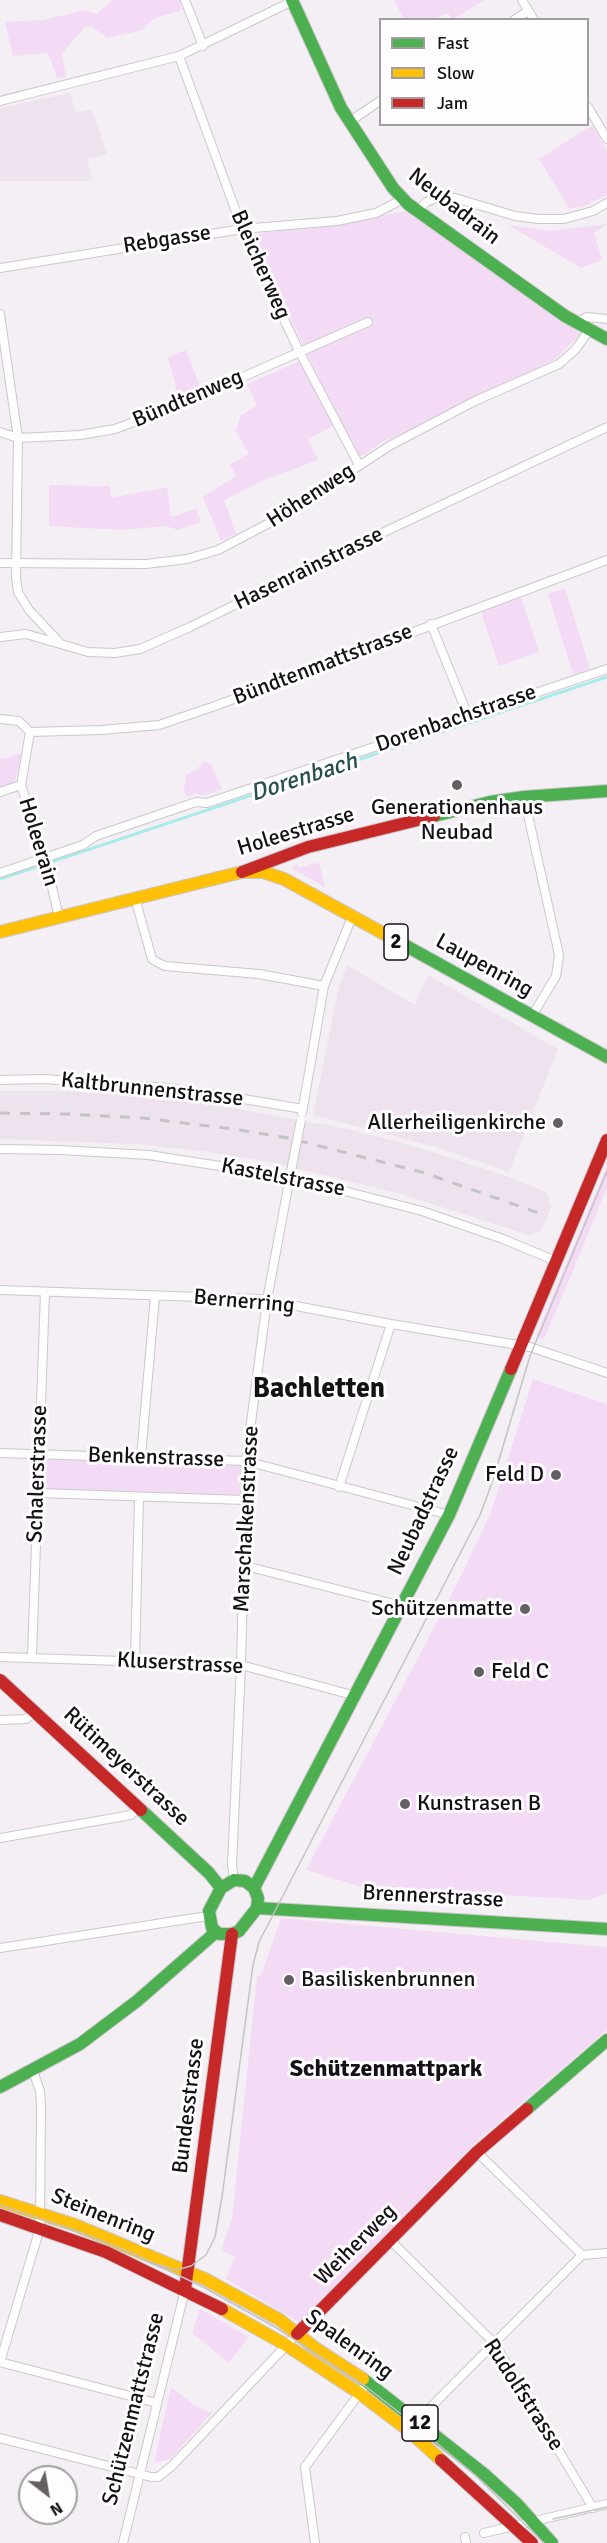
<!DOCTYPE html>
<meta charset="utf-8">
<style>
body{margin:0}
#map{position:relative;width:607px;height:2543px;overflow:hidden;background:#f4eff4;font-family:Signika,sans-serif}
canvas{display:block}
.legend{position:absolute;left:379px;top:18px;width:210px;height:108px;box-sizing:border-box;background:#fefcfe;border:2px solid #a19ea1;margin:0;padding:8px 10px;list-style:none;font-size:18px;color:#151215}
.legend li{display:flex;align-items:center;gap:12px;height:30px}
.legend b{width:30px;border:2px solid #a19ea1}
.north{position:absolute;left:18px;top:2465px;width:60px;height:60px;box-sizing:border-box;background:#fefcfe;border:2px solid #a19ea1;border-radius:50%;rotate:149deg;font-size:16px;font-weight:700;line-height:24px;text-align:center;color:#151215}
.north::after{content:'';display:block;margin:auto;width:21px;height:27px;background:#635f63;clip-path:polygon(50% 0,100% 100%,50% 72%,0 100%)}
</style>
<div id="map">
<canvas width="607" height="2543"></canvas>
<ul class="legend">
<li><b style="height:8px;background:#4caf50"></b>Fast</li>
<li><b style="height:8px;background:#ffc107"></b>Slow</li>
<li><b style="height:8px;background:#c62828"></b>Jam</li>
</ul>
<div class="north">N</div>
</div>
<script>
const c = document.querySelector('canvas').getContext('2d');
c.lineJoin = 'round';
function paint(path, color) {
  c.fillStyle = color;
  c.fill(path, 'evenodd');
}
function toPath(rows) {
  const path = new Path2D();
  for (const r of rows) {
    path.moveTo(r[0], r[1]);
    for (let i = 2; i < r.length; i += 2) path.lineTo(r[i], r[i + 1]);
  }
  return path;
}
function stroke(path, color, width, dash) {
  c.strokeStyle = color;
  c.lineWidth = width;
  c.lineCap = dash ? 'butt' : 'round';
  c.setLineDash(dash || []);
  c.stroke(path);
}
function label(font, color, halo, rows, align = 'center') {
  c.font = font + ' Signika,sans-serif';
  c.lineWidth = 6;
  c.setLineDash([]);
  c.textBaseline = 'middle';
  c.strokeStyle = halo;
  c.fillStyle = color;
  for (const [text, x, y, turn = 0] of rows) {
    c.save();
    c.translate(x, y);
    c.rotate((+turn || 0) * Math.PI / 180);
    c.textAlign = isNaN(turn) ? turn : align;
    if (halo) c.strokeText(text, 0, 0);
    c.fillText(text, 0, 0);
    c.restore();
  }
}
paint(toPath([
 [70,93,76,113,92,109,107,154,87,159,92,179,86,181,0,181,0,108],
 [347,965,415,1005,428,975,558,1049,509,1172,436,1147,313,1115,339,987],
 [0,1091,70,1091,139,1096,210,1104,347,1129,414,1146,512,1178,541,1190,547,1194,551,1207,541,1231,529,1235,401,1194,270,1162,203,1151,136,1144,0,1139]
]), '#ede2ed');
paint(toPath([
 [113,0,180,0,182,10,153,19,143,30,107,38,91,26,84,28,62,53,66,77,57,78,48,53,13,56,5,22,42,20,85,10,96,14],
 [394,0,484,0,452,20,448,13,434,19,404,19],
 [592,125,607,151,607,195,582,207,569,208,539,159],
 [409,211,581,334,554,360,453,413,384,441,360,457,308,356,251,235],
 [607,224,594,233,602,260,581,268,508,225,550,231],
 [186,350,200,386,178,395,168,357],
 [300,361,333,426,308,439,318,460,264,480,224,500,236,534,221,541,203,497,236,476,230,464,249,454,236,431,240,416,257,405,247,384],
 [49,485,110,486,111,498,167,487,171,517,196,509,201,522,178,530,166,526,122,530,49,526],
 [565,588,590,669,573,674,548,594],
 [521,597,539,652,499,666,481,612],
 [22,753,15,782,0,788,0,757,1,759],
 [204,761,211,764,222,789,205,795,195,794,186,797,184,789,186,775,196,770],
 [319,862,325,887,291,868,297,864,298,868],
 [607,1166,607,1187,563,1295,544,1339,536,1336],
 [533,1379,607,1404,607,1893,589,1900,361,1887,306,1870,461,1576,491,1512],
 [40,1456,244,1461,242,1503,38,1497],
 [281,1918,607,1947,607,2030,476,2142,299,2322,226,2279,235,2257,221,2250,232,2218,257,1976,261,1975],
 [200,2309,249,2337,229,2363,192,2333],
 [171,2387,195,2406,212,2413,170,2459,154,2463]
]), '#f3dbf5');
stroke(toPath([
 [0,879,607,677]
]), '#a9ebe9', 3);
const street = toPath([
 [185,0,203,46],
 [522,0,534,20],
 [514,20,528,11],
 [179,56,246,239,299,351,359,465],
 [0,101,179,56,295,0],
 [588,107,607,139],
 [349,122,380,101],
 [418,211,426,202,441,196,455,198,515,216,538,219,564,219,593,211,607,203],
 [0,268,242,229,337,221,376,213,403,199],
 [0,314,18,438,16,578,18,592,29,610,59,642],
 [576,323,587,317,607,319],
 [0,432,18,438,80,435,115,429,179,405,368,322],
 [0,563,146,564,187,559,218,550,277,519,391,445,475,401,559,364,576,349,589,330],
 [431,624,468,716],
 [0,637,26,634,88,652,115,653,140,649,190,627,346,550,607,427],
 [0,719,19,721,30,732,21,785,46,862,59,917],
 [30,732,102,730,159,725,215,706,607,560],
 [0,792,21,785],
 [524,797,559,955,556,976,532,1016],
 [0,873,83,845,96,836,196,802,207,803,607,669],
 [135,898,152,959,155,961,165,966,259,974,324,986],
 [0,1080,43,1079,158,1087,214,1094,303,1109],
 [302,1113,324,986,352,917],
 [0,1149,60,1150,149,1155,290,1177,422,1211,503,1239,556,1261],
 [0,1290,259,1299,391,1324,530,1347,607,1373],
 [0,1453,246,1461,449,1515],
 [141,1457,155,1296],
 [339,1487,391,1324],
 [38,1493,245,1500],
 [242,1565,402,1606],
 [32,1656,45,1292],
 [0,1657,241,1665,356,1696],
 [135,1661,139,1497],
 [0,1720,26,1719,35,1712],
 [0,1838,131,1815,138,1807],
 [234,1880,232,1865,241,1665,246,1461,267,1300,292,1166],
 [0,1948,208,1916],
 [477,2152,582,2255],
 [390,2240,495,2344,593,2508],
 [0,2362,40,2228,41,2106,40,2091,33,2071],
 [0,2362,157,2403],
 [414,2424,582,2255,607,2253],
 [0,2438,151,2477,158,2477,172,2466,297,2334],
 [484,2533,607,2504],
 [465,2537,466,2543],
 [123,2543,185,2290],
 [315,2543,305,2467,367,2383]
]);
const fast = toPath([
 [292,0,341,108,393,188,408,204,565,316,607,339],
 [434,816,490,802,524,797,607,791],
 [390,937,607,1057],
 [141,1810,209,1873,221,1888],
 [234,1880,245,1881,254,1888,258,1898,257,1908,239,1931,232,1934,219,1934,212,1928,209,1911,221,1888,234,1880],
 [254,1888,449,1515,511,1369],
 [257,1908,607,1929],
 [0,2087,80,2044,137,2001,216,1932],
 [527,2109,607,2040],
 [363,2379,484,2474,517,2504,552,2543]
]);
const slow = toPath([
 [0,932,242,872,263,872,284,879,390,937],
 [0,2201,75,2225,205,2279,280,2320,315,2348,363,2379],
 [222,2309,286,2345,359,2393,408,2430,441,2460]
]);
const jam = toPath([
 [242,872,308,847,434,816],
 [511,1369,607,1140],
 [0,1680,141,1810],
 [0,2215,106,2252,222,2309],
 [185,2290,232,1934],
 [297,2334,477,2152,527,2109],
 [441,2460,532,2543]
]);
stroke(street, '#cbc7cb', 10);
stroke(fast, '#cbc7cb', 14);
stroke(slow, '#cbc7cb', 14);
stroke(jam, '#cbc7cb', 14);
stroke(street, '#fdfdfd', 8);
stroke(fast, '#4caf50', 12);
stroke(slow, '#ffc107', 12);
stroke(jam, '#c62828', 12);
stroke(toPath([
 [0,2205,77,2231,132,2253,203,2287,275,2327,365,2386,414,2424,475,2475,544,2543],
 [156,2264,176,2270,191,2266,206,2255,215,2237,222,2197,253,1965,259,1942,480,1515,492,1483,530,1356,607,1171],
 [553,2519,607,2507]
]), '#c4c3c4', 1.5);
stroke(toPath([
 [0,1113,67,1114,143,1118,233,1129,288,1138,425,1173,547,1216]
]), '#c4c3c4', 3, [10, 10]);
const streetBridge = toPath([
 [292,1166,301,1120]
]);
stroke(streetBridge, '#cbc7cb', 10, []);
stroke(streetBridge, '#fdfdfd', 8);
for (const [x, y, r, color] of [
 [457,785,6,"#635f63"],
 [558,1123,6,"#635f63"],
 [556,1475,6,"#635f63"],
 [525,1609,6,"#635f63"],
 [479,1672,6,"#635f63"],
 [405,1804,6,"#635f63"],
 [289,1980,6,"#635f63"]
]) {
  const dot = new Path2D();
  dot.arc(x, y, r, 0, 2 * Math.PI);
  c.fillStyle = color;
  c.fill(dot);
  stroke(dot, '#fefcfe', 2);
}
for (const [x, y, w] of [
 [396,942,24],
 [420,2423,36]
]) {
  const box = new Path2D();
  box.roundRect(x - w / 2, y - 18, w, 36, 4.5);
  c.fillStyle = '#fefcfe';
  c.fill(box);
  stroke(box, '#151215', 1.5);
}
label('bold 21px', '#151215', null, [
 ["2",396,942],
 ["12",420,2423]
]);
label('22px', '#151215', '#fefcfe', [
 ["Neubadrain",454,207,38],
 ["Rebgasse",167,240,-9],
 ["Bleicherweg",260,265,66],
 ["Bündtenweg",188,399,-23],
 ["Höhenweg",311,496,-33],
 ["Hasenrainstrasse",309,569,-26],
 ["Bündtenmattstrasse",323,665,-21],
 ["Dorenbachstrasse",456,719,-19],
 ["Holeestrasse",296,832,-17],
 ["Holeerain",38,842,73],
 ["Laupenring",484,966,29],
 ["Kaltbrunnenstrasse",152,1090,6],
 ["Kastelstrasse",283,1178,11],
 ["Bernerring",244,1302,5],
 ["Benkenstrasse",156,1458,2],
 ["Schalerstrasse",38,1474,-88],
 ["Neubadstrasse",424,1511,-65],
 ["Marschalkenstrasse",247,1519,-87],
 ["Kluserstrasse",180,1664,3],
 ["Rütimeyerstrasse",126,1767,43],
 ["Brennerstrasse",433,1897,3],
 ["Bundesstrasse",189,2106,-83],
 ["Steinenring",103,2216,22],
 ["Weiherweg",356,2245,-45],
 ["Spalenring",349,2345,36],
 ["Rudolfstrasse",523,2395,57],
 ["Schützenmattstrasse",134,2409,-76]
]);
label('22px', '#151215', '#fefcfe', [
 ["Generationenhaus",457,808,"center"],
 ["Neubad",457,833,"center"],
 ["Allerheiligenkirche",546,1123],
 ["Feld D",544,1475],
 ["Schützenmatte",513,1609],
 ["Feld C",491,1672,"left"],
 ["Kunstrasen B",417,1804,"left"],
 ["Basiliskenbrunnen",301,1980,"left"]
], 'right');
label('italic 24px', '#25504e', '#fefcfe', [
 ["Dorenbach",304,778,-18]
]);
label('bold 24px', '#151215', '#fefcfe', [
 ["Schützenmattpark",386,2070]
]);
label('bold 28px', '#151215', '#fefcfe', [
 ["Bachletten",319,1390]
]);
</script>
